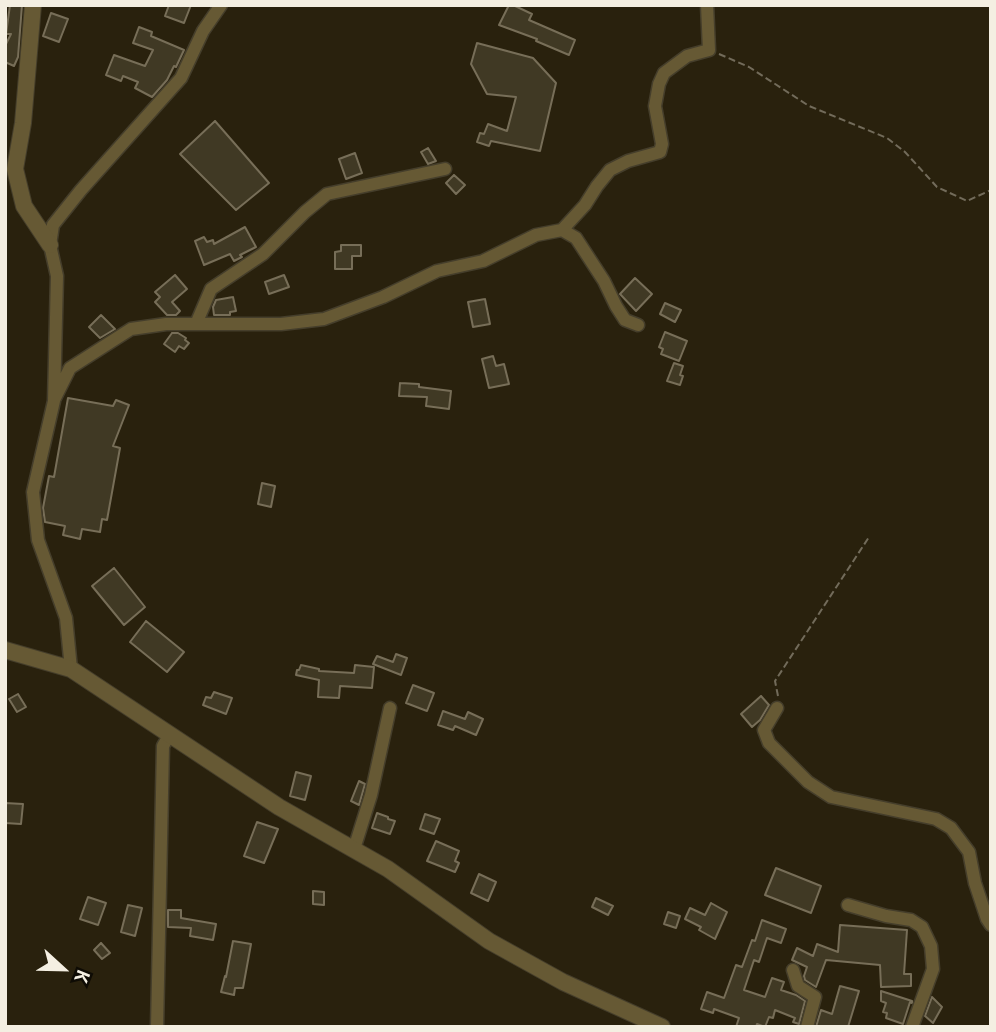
<!DOCTYPE html>
<style>
body{margin:0}
#map{position:relative;width:996px;height:1032px;overflow:hidden;background:#29210d;font-family:"PT Sans",sans-serif}
canvas{display:block}
.frame{position:absolute;inset:0;border:7px solid #f4efe2;pointer-events:none}
.north{position:absolute;left:28px;top:934px;width:70px;height:70px;-webkit-text-stroke:5px #0e0b04;paint-order:stroke;rotate:112deg;font-size:19px;font-weight:700;line-height:28px;text-align:center;color:#f4efe2}
.north::after{content:'';display:block;margin:auto;width:24px;height:32px;background:#f4efe2;clip-path:polygon(50% 0,100% 100%,50% 72%,0 100%)}
</style>
<div id="map">
<canvas width="996" height="1032"></canvas>
<div class="frame"></div>
<div class="north">K</div>
</div>
<script>
const c = document.querySelector('canvas').getContext('2d');
c.lineJoin = 'round';
function paint(path, color) {
  c.fillStyle = color;
  c.fill(path, 'evenodd');
}
function toPath(rows) {
  const path = new Path2D();
  for (const r of rows) {
    path.moveTo(r[0], r[1]);
    for (let i = 2; i < r.length; i += 2) path.lineTo(r[i], r[i + 1]);
  }
  return path;
}
function stroke(path, color, width, dash) {
  c.strokeStyle = color;
  c.lineWidth = width;
  c.lineCap = dash ? 'butt' : 'round';
  c.setLineDash(dash || []);
  c.stroke(path);
}
const building = toPath([
 [10,5,22,5,18,57,14,66,5,62,5,46,11,34,6,34,10,5],
 [169,5,191,5,184,23,165,16,169,5],
 [509,5,513,5,532,14,529,20,575,40,569,55,536,41,537,39,499,25,509,5],
 [51,13,68,19,59,42,43,36,51,13],
 [139,27,152,32,151,36,184,50,176,67,174,66,167,80,152,97,135,88,138,82,123,76,121,81,106,75,114,55,145,66,153,50,133,43,139,27],
 [477,43,533,58,556,83,540,151,491,141,489,146,477,142,480,133,484,134,488,124,507,131,516,97,487,94,471,64,477,43],
 [215,121,269,183,236,210,180,154,215,121],
 [428,148,436,161,428,164,421,152,428,148],
 [355,153,362,173,346,179,339,159,355,153],
 [454,175,465,185,456,194,446,183,454,175],
 [245,227,256,247,240,255,242,257,234,261,230,254,204,265,195,241,204,237,207,242,213,240,214,244,245,227],
 [341,245,361,245,361,256,352,256,352,269,335,269,335,252,341,251,341,245],
 [175,275,187,289,172,302,180,311,176,315,167,315,155,302,160,297,155,292,175,275],
 [284,275,289,287,269,294,265,282,284,275],
 [635,278,652,294,636,311,620,294,635,278],
 [233,297,236,311,230,312,230,315,214,315,213,307,216,300,233,297],
 [485,299,490,324,473,327,468,302,485,299],
 [665,303,681,310,675,322,660,314,665,303],
 [101,315,115,329,100,338,89,327,101,315],
 [665,332,687,341,679,361,661,354,663,349,659,347,665,332],
 [172,333,178,333,186,338,185,340,189,343,184,349,179,346,175,352,164,344,172,333],
 [493,356,496,366,504,364,509,384,489,388,482,359,493,356],
 [674,363,683,366,680,375,683,376,680,385,667,381,674,363],
 [400,383,419,384,419,387,451,391,449,409,426,406,427,397,399,396,400,383],
 [68,398,113,406,116,400,129,405,113,446,120,448,107,520,102,519,100,532,82,529,80,539,63,535,65,526,45,522,43,508,49,476,54,477,68,398],
 [262,483,275,486,271,507,258,504,262,483],
 [114,568,145,607,124,625,92,586,114,568],
 [146,621,184,652,167,672,130,642,146,621],
 [396,654,407,658,401,675,373,664,377,656,393,662,396,654],
 [301,665,319,669,319,671,354,673,355,665,374,667,372,688,340,686,339,698,318,697,319,680,296,675,297,670,299,670,301,665],
 [413,685,434,693,427,711,406,703,413,685],
 [214,692,232,698,226,714,203,705,206,697,211,698,214,692],
 [18,694,26,707,17,712,9,699,18,694],
 [761,696,769,705,760,720,752,727,741,714,761,696],
 [443,711,465,719,468,712,483,719,476,735,455,726,453,730,438,725,443,711],
 [296,772,311,776,305,800,290,796,296,772],
 [359,781,365,784,359,805,351,801,359,781],
 [5,803,23,804,21,824,5,823,5,803],
 [377,813,388,817,388,819,395,821,390,834,372,828,377,813],
 [425,814,440,819,434,834,420,829,425,814],
 [257,822,278,829,264,863,244,856,257,822],
 [436,841,459,851,455,861,459,863,455,872,427,861,436,841],
 [776,868,821,886,811,913,765,895,776,868],
 [479,874,496,882,488,901,471,893,479,874],
 [313,891,324,892,324,905,313,904,313,891],
 [88,897,106,903,98,925,80,919,88,897],
 [596,898,613,906,608,915,592,907,596,898],
 [711,903,727,912,715,939,699,930,701,927,685,919,690,908,705,915,711,903],
 [128,905,142,908,135,936,121,932,128,905],
 [168,910,181,910,181,918,216,924,213,940,190,936,191,928,168,927,168,910],
 [668,912,680,916,676,928,664,924,668,912],
 [762,920,786,929,781,943,767,938,759,962,754,960,744,990,765,997,772,978,784,982,781,990,796,995,805,1001,799,1024,793,1022,795,1018,775,1010,773,1018,769,1017,765,1027,757,1024,756,1027,736,1027,739,1018,714,1009,713,1013,701,1009,707,992,724,998,736,965,742,967,752,940,755,941,762,920],
 [840,925,907,930,904,974,911,974,911,986,881,987,880,965,826,960,816,987,805,980,804,976,807,967,792,960,797,948,813,956,817,944,838,952,840,925],
 [233,941,251,944,243,988,235,988,234,995,221,992,225,976,226,977,233,941],
 [101,943,110,953,102,959,94,950,101,943],
 [840,986,859,991,848,1027,816,1027,821,1010,832,1014,840,986],
 [881,991,912,1001,912,1003,910,1002,903,1024,886,1018,887,1013,883,1012,886,1003,881,1001,881,991],
 [932,997,942,1007,933,1023,925,1016,932,997]
]);
paint(building, '#403924');
stroke(building, '#776e58', 2);
const minor = toPath([
 [562,230,585,205,597,186,610,170,628,161,660,152,662,144,655,106,659,84,664,73,687,56,709,50,707,5],
 [196,324,211,289,263,254,305,212,327,194,445,169],
 [55,398,70,368,131,329,166,324,281,324,324,319,383,297,437,271,483,261,536,235,562,230,576,238,604,281,616,306,625,320,638,325],
 [71,669,66,618,38,540,33,492,54,401,57,276,50,245,53,225,81,190,181,78,203,31,221,5],
 [777,708,764,730,769,743,808,782,831,797,936,819,951,828,969,852,975,883,987,919,991,925],
 [354,849,371,795,390,708],
 [848,905,886,916,911,920,922,927,931,946,933,969,912,1027],
 [793,970,798,986,815,997,807,1027],
 [157,1027,163,746,170,734]
]);
const tertiary = toPath([
 [33,5,23,123,15,169,24,206,50,245],
 [5,650,71,669,279,807,388,869,489,941,563,982,662,1027]
]);
stroke(minor, '#453e2b', 15);
stroke(tertiary, '#453e2b', 18);
stroke(toPath([
 [719,54,749,67,809,106,887,138,905,152,937,187,967,201,991,190],
 [778,696,775,681,869,537]
]), '#726b5a', 2, [7, 3.5]);
stroke(minor, '#665934', 12);
stroke(tertiary, '#665934', 16);
</script>
